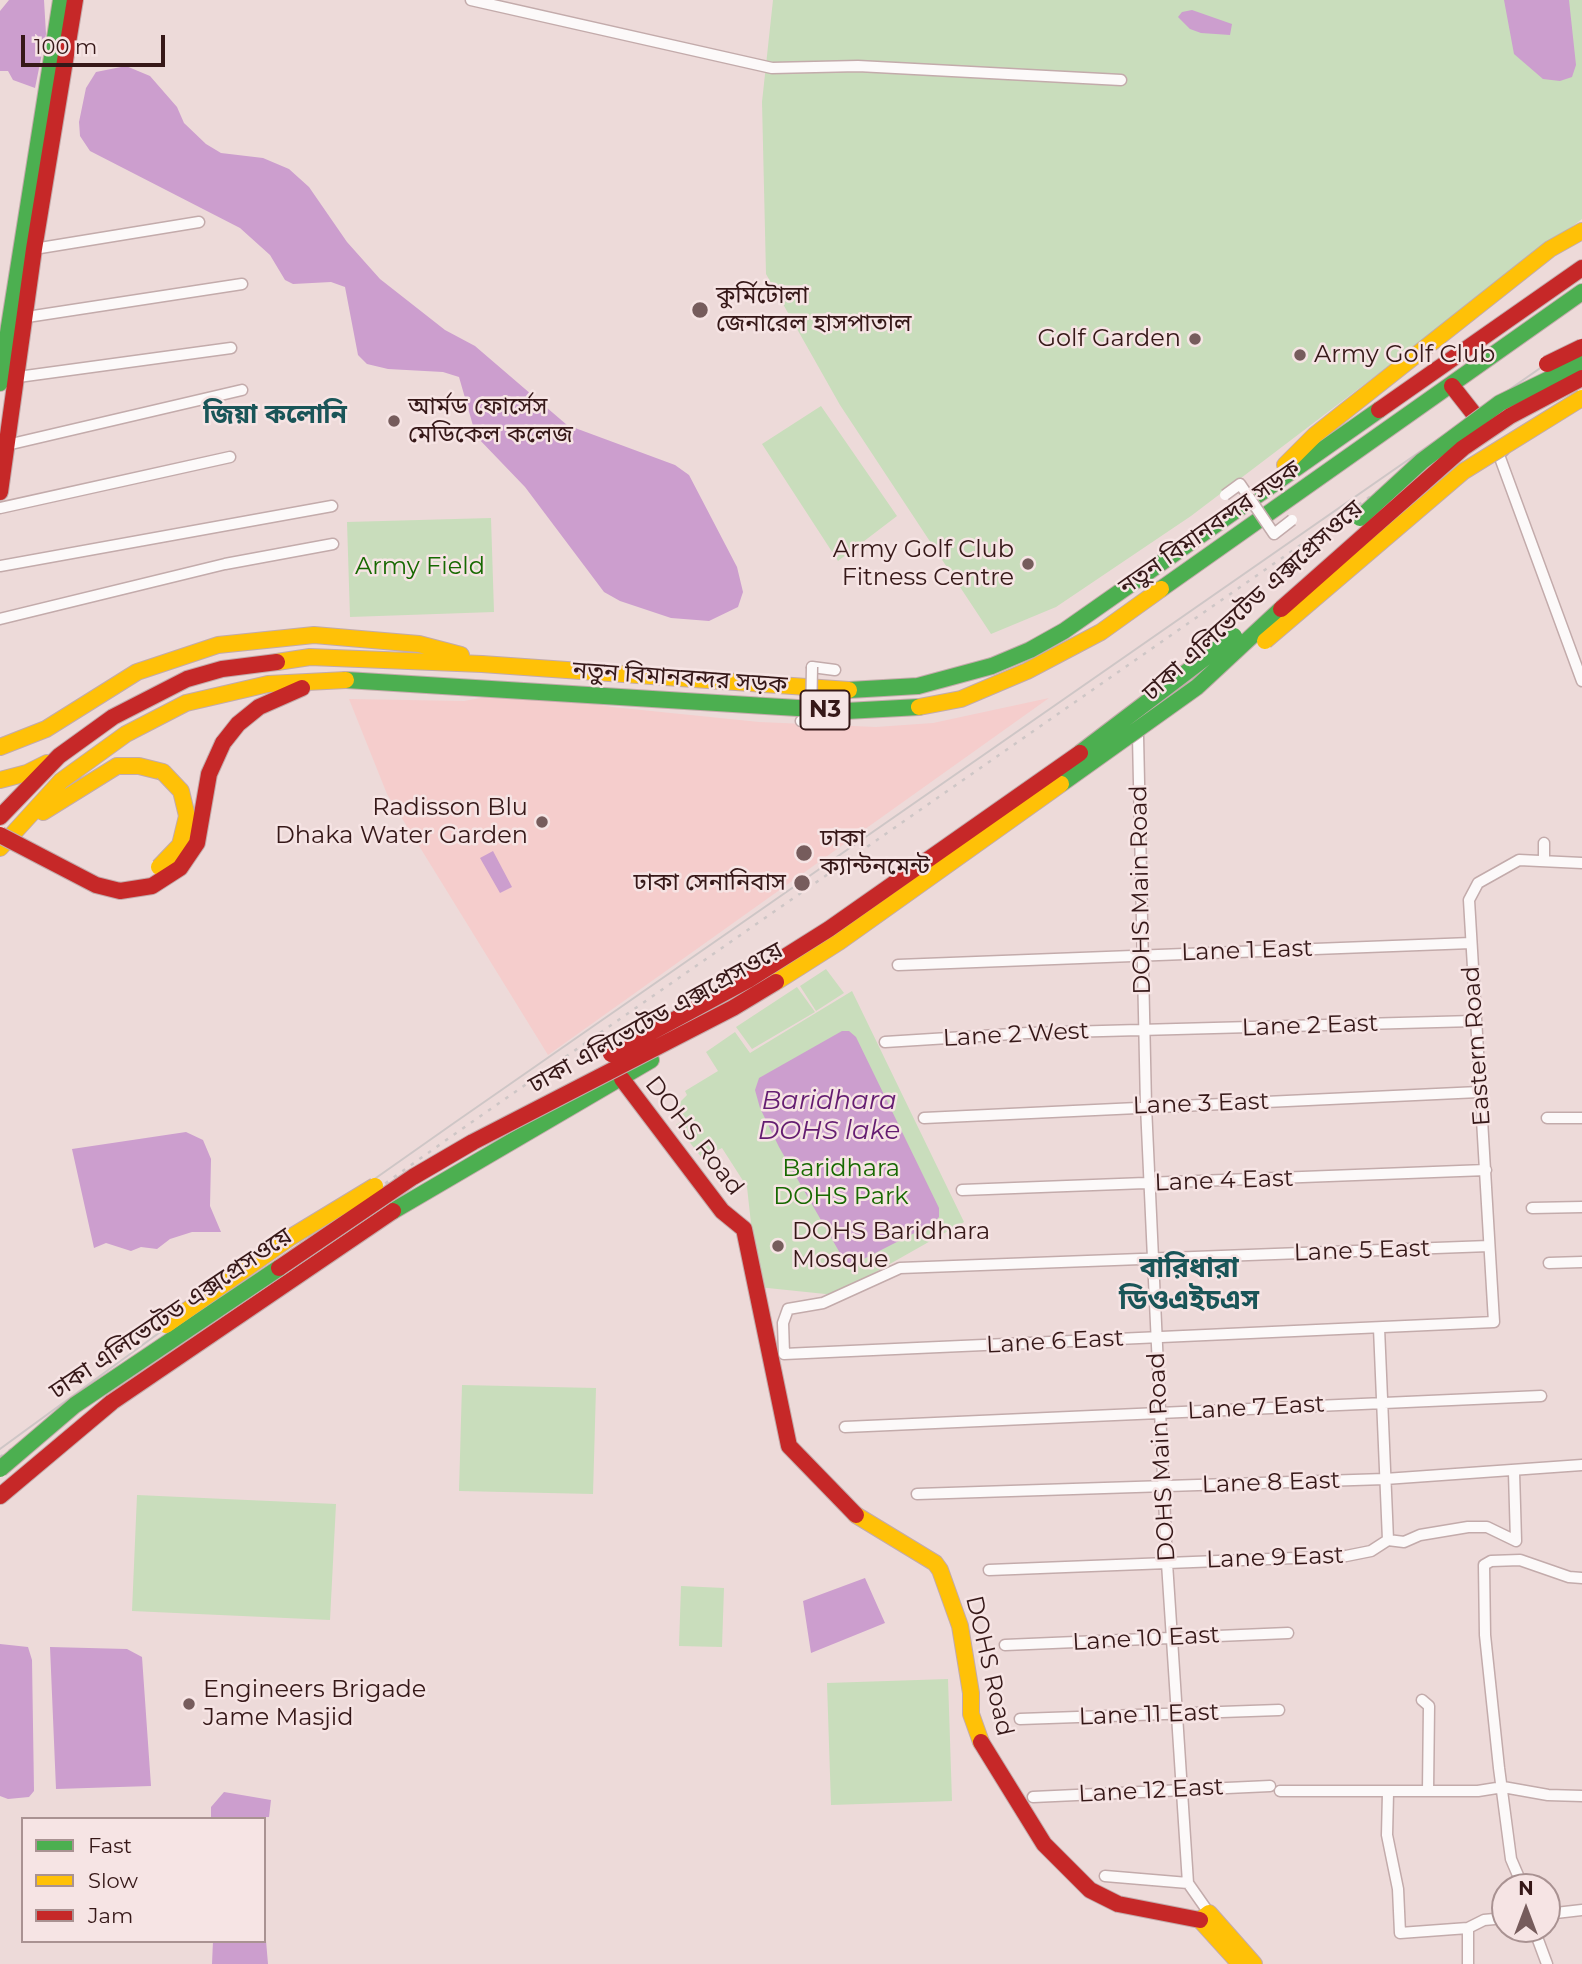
<!DOCTYPE html>
<meta charset="utf-8">
<style>
body{margin:0}
#map{position:relative;width:1582px;height:1964px;overflow:hidden;background:#eddad9;font-family:Montserrat,sans-serif}
canvas{display:block}
.legend{position:absolute;left:21px;top:1817px;width:245px;height:126px;box-sizing:border-box;background:#f6e4e4;border:2px solid #a99292;margin:0;padding:9px 12px;list-style:none;font-size:21px;color:#361818}
.legend li{display:flex;align-items:center;gap:14px;height:35px}
.legend b{width:35px;border:2px solid #a99292}
.north{position:absolute;left:1491px;top:1873px;width:70px;height:70px;box-sizing:border-box;background:#f6e4e4;border:2px solid #a99292;border-radius:50%;rotate:0deg;font-size:19px;font-weight:700;line-height:28px;text-align:center;color:#361818}
.north::after{content:'';display:block;margin:auto;width:24px;height:32px;background:#765c5c;clip-path:polygon(50% 0,100% 100%,50% 72%,0 100%)}
.scale{position:absolute;left:21px;top:35px;width:144px;height:32px;box-sizing:border-box;border:4px solid #361818;border-top:0;padding-left:9px;font-size:21px;line-height:24px;white-space:nowrap;color:#361818;-webkit-text-stroke:5px #f6e4e4;paint-order:stroke}
</style>
<div id="map">
<canvas width="1582" height="1964"></canvas>
<ul class="legend">
<li><b style="height:9px;background:#4caf50"></b>Fast</li>
<li><b style="height:9px;background:#ffc107"></b>Slow</li>
<li><b style="height:9px;background:#c62828"></b>Jam</li>
</ul>
<div class="north">N</div>
<div class="scale">100 m</div>
</div>
<script>
const c = document.querySelector('canvas').getContext('2d');
c.lineJoin = 'round';
function paint(path, color) {
  c.fillStyle = color;
  c.fill(path, 'evenodd');
}
function toPath(rows) {
  const path = new Path2D();
  for (const r of rows) {
    path.moveTo(r[0], r[1]);
    for (let i = 2; i < r.length; i += 2) path.lineTo(r[i], r[i + 1]);
  }
  return path;
}
function stroke(path, color, width, dash) {
  c.strokeStyle = color;
  c.lineWidth = width;
  c.lineCap = dash ? 'butt' : 'round';
  c.setLineDash(dash || []);
  c.stroke(path);
}
function label(font, color, halo, rows, align = 'center') {
  c.font = font + ' Montserrat,"Noto Sans Bengali",sans-serif';
  c.lineWidth = 5;
  c.setLineDash([]);
  c.textBaseline = 'middle';
  c.strokeStyle = halo;
  c.fillStyle = color;
  for (const [text, x, y, turn = 0] of rows) {
    c.save();
    c.translate(x, y);
    c.rotate((+turn || 0) * Math.PI / 180);
    c.textAlign = isNaN(turn) ? turn : align;
    if (halo) c.strokeText(text, 0, 0);
    c.fillText(text, 0, 0);
    c.restore();
  }
}
paint(toPath([
 [524,690,612,707,759,722,876,727,933,723,1049,698,548,1055,387,794,349,699,464,701]
]), '#f5cdcc');
paint(toPath([
 [773,0,1582,0,1582,219,1191,516,1056,607,991,634,840,405,766,274,762,102],
 [821,406,897,516,838,561,762,444],
 [491,518,494,612,350,617,347,522],
 [826,969,844,993,816,1011,800,986],
 [797,987,815,1012,752,1049,736,1027],
 [852,991,964,1222,835,1295,758,1287,747,1187,722,1148,702,1158,676,1125,682,1121,674,1108,687,1095,685,1091,718,1071,706,1052,735,1032,750,1053],
 [462,1385,596,1388,593,1494,459,1491],
 [137,1495,336,1504,330,1620,132,1611],
 [681,1586,724,1588,722,1647,679,1646],
 [948,1679,952,1801,831,1805,827,1683]
]), '#c9ddbc');
paint(toPath([
 [9,0,44,0,46,34,35,88,13,80,8,71,0,71,0,11],
 [1504,0,1569,0,1576,65,1572,77,1560,81,1543,79,1514,54],
 [1192,10,1232,24,1230,35,1201,33,1190,29,1178,17,1182,12],
 [126,66,150,76,177,107,184,123,206,144,221,153,263,158,289,169,309,187,347,242,380,279,445,330,475,346,567,425,675,465,689,475,737,567,743,592,738,607,709,621,671,618,620,601,604,592,525,487,476,436,459,377,443,372,388,369,367,364,358,355,345,287,331,282,293,284,285,280,270,255,240,228,90,151,80,136,79,122,86,88,96,72],
 [493,851,512,887,500,893,480,858],
 [842,1031,849,1031,856,1037,939,1208,939,1217,932,1224,848,1267,779,1147,760,1108,755,1090,759,1078],
 [186,1132,203,1140,211,1159,210,1206,221,1232,192,1232,170,1239,157,1249,141,1247,131,1251,106,1243,94,1248,72,1149],
 [865,1578,885,1623,811,1653,803,1601],
 [0,1644,28,1647,32,1660,34,1791,29,1797,8,1799,0,1796],
 [50,1647,127,1649,142,1657,151,1786,56,1789],
 [224,1792,271,1800,269,1817,211,1819,211,1807],
 [264,1917,268,1964,212,1964,213,1941,264,1941]
]), '#cc9ece');
const street = toPath([
 [471,0,772,68,858,66,1121,80],
 [34,249,199,222],
 [27,317,242,284],
 [18,377,231,348],
 [7,445,242,390],
 [1504,450,1499,455,1582,681],
 [0,508,230,457],
 [0,566,332,506],
 [0,619,225,564,333,544],
 [812,667,835,670],
 [801,721,811,722],
 [1138,736,1146,1106,1167,1563,1188,1883],
 [1544,843,1544,859],
 [898,965,1471,943],
 [885,1042,1028,1033,1474,1021],
 [924,1118,1479,1092],
 [1547,1118,1582,1118],
 [962,1190,1486,1170],
 [1532,1208,1582,1207],
 [1489,1246,900,1268,823,1303,788,1309,783,1323,784,1354,1494,1322,1469,900,1478,883,1519,860,1582,863],
 [1549,1263,1582,1262],
 [1379,1328,1388,1540],
 [845,1427,1541,1396],
 [917,1494,1385,1479,1582,1465],
 [1388,1540,1404,1542,1420,1535,1468,1527,1487,1527,1516,1541,1514,1472],
 [989,1570,1346,1556,1371,1551,1388,1540],
 [1005,1645,1288,1633],
 [1422,1700,1429,1706,1428,1791],
 [1020,1719,1279,1710],
 [1280,1791,1478,1791,1503,1787,1548,1795,1582,1796],
 [1388,1793,1387,1835,1398,1889,1400,1933,1468,1928,1484,1920,1505,1918],
 [1033,1797,1270,1786],
 [1105,1876,1188,1883],
 [1188,1883,1209,1913],
 [1523,1887,1511,1859,1499,1768,1485,1635,1484,1565,1491,1561,1520,1560,1569,1577,1582,1578],
 [1547,1914,1582,1910],
 [1468,1928,1468,1964],
 [1534,1929,1547,1964]
]);
const fast = toPath([
 [0,383,61,0],
 [1161,589,1582,292],
 [346,680,846,711,919,707],
 [849,690,918,686,992,666,1030,650,1064,631,1379,410],
 [393,1211,651,1060]
]);
const slow = toPath([
 [1285,465,1315,435,1550,249,1582,231],
 [277,662,310,657,482,664,849,690],
 [919,707,961,699,1027,671,1101,632,1161,589],
 [0,747,46,729,137,672,218,645,314,635,419,644,461,655],
 [0,780,27,773,47,763],
 [43,812,117,766,139,766,163,772],
 [0,848,61,781,126,734,186,703,268,684,346,680],
 [856,1515,935,1563,940,1570,960,1626,971,1693,971,1714,981,1742],
 [1200,1920,1209,1913,1254,1964],
 [1200,1920,1240,1964]
]);
const jam = toPath([
 [1452,386,1485,428],
 [1379,410,1582,268],
 [0,492,34,249,75,0],
 [223,743,238,724,259,707,302,688],
 [0,817,59,756,113,717,187,679,222,669,277,662],
 [622,1079,722,1211,744,1229,789,1446,856,1515],
 [0,1496,112,1402,393,1211],
 [981,1742,1044,1844,1090,1890,1118,1904,1200,1920]
]);
stroke(street, '#c3abab', 13);
stroke(fast, '#c3abab', 18);
stroke(slow, '#c3abab', 18);
stroke(jam, '#c3abab', 18);
stroke(street, '#fcf9f9', 10);
stroke(fast, '#4caf50', 16);
stroke(slow, '#ffc107', 16);
stroke(jam, '#c62828', 16);
stroke(toPath([
 [0,1449,248,1268,454,1123,1582,339]
]), '#cec6c6', 2);
stroke(toPath([
 [0,1457,459,1131,1582,349]
]), '#cec6c6', 2.5, [3.5, 7]);
const streetBridge = toPath([
 [1225,495,1240,484,1274,534,1292,520],
 [811,722,812,667]
]);
const fastBridge = toPath([
 [1360,518,1422,461,1500,403,1582,363],
 [1080,753,1234,636],
 [1061,784,1197,687,1281,609],
 [0,1469,75,1405,279,1268]
]);
const slowBridge = toPath([
 [1265,641,1464,471,1582,398],
 [159,867,180,845,187,816,181,791,163,772],
 [776,982,839,942,1061,784],
 [166,1325,291,1237,375,1186]
]);
const jamBridge = toPath([
 [1547,364,1582,347],
 [1281,609,1463,448,1510,416,1582,378],
 [0,835,96,885,120,891,152,886,180,868,197,843,209,774,223,743],
 [611,1054,748,980,829,929,1080,753],
 [279,1268,413,1177,473,1142,733,1008,776,982]
]);
stroke(streetBridge, '#c3abab', 13, []);
stroke(fastBridge, '#c3abab', 18, []);
stroke(slowBridge, '#c3abab', 18, []);
stroke(jamBridge, '#c3abab', 18, []);
stroke(streetBridge, '#fcf9f9', 10);
stroke(fastBridge, '#4caf50', 16);
stroke(slowBridge, '#ffc107', 16);
stroke(jamBridge, '#c62828', 16);
for (const [x, y, r, color] of [
 [700,310,9,"#765c5c"],
 [1195,339,7,"#765c5c"],
 [1300,355,7,"#765c5c"],
 [394,421,7,"#765c5c"],
 [1028,564,7,"#765c5c"],
 [542,822,7,"#765c5c"],
 [804,853,9,"#765c5c"],
 [802,883,9,"#765c5c"],
 [778,1246,7,"#765c5c"],
 [189,1704,7,"#765c5c"]
]) {
  const dot = new Path2D();
  dot.arc(x, y, r, 0, 2 * Math.PI);
  c.fillStyle = color;
  c.fill(dot);
  stroke(dot, '#f6e4e4', 2.5);
}
for (const [x, y, w] of [
 [825,710,49]
]) {
  const box = new Path2D();
  box.roundRect(x - w / 2, y - 19.5, w, 39, 5);
  c.fillStyle = '#f6e4e4';
  c.fill(box);
  stroke(box, '#361818', 2);
}
label('bold 23px', '#361818', null, [
 ["N3",825,710]
]);
label('24px', '#361818', '#f6e4e4', [
 ["কুর্মিটোলা",716,296],
 ["জেনারেল হাসপাতাল",716,324],
 ["Golf Garden",1181,339,"right"],
 ["Army Golf Club",1314,355],
 ["আর্মড ফোর্সেস",408,407],
 ["মেডিকেল কলেজ",408,435],
 ["Army Golf Club",1014,550,"right"],
 ["Fitness Centre",1014,578,"right"],
 ["Radisson Blu",528,808,"right"],
 ["Dhaka Water Garden",528,836,"right"],
 ["ঢাকা",820,839],
 ["ক্যান্টনমেন্ট",820,867],
 ["ঢাকা সেনানিবাস",786,883,"right"],
 ["DOHS Baridhara",792,1232],
 ["Mosque",792,1260],
 ["Engineers Brigade",203,1690],
 ["Jame Masjid",203,1718]
], 'left');
label('24px', '#361818', '#f6e4e4', [
 ["নতুন বিমানবন্দর সড়ক",1210,528,-35],
 ["ঢাকা এলিভেটেড এক্সপ্রেসওয়ে",1253,601,-42],
 ["নতুন বিমানবন্দর সড়ক",680,678,4],
 ["DOHS Main Road",1141,890,-91],
 ["Lane 1 East",1247,951,-2],
 ["ঢাকা এলিভেটেড এক্সপ্রেসওয়ে",656,1018,-29],
 ["Lane 2 East",1310,1026,-2],
 ["Lane 2 West",1016,1035,-3],
 ["Eastern Road",1477,1046,-94],
 ["Lane 3 East",1201,1104,-2],
 ["DOHS Road",694,1136,52],
 ["Lane 4 East",1224,1181,-2],
 ["Lane 5 East",1362,1251,-2],
 ["ঢাকা এলিভেটেড এক্সপ্রেসওয়ে",171,1314,-34],
 ["Lane 6 East",1055,1342,-3],
 ["Lane 7 East",1256,1408,-3],
 ["DOHS Main Road",1162,1457,-93],
 ["Lane 8 East",1271,1483,-2],
 ["Lane 9 East",1275,1558,-2],
 ["Lane 10 East",1146,1639,-3],
 ["DOHS Road",989,1666,77],
 ["Lane 11 East",1149,1715,-2],
 ["Lane 12 East",1151,1791,-3]
]);
label('24px', '#176901', '#f6e4e4', [
 ["Army Field",420,567],
 ["Baridhara",841,1169],
 ["DOHS Park",841,1197]
]);
label('bold 26px', '#195558', '#f6e4e4', [
 ["জিয়া কলোনি",275,415]
]);
label('italic 26px', '#641c71', '#f6e4e4', [
 ["Baridhara",829,1101],
 ["DOHS lake",829,1131]
]);
label('bold 28px', '#195558', '#f6e4e4', [
 ["বারিধারা",1189,1269],
 ["ডিওএইচএস",1189,1301]
]);
</script>
